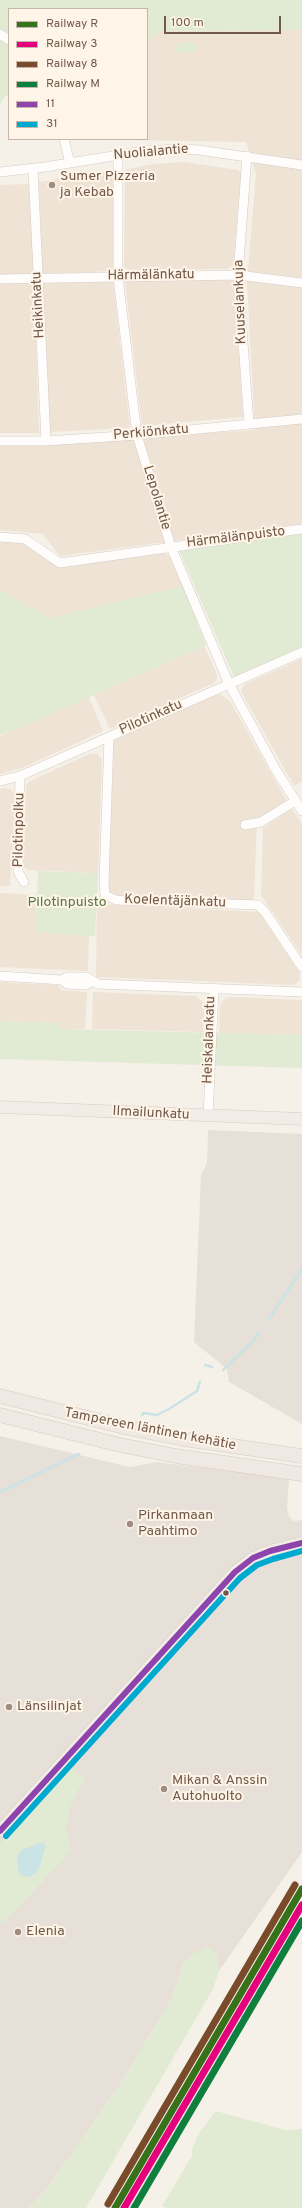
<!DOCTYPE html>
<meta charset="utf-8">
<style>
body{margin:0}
#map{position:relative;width:302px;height:2208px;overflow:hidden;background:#f5f0e8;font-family:Overpass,sans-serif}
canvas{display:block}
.legend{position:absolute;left:8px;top:8px;width:140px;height:132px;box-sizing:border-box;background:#fef5e8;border:1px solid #c6b6a9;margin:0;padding:5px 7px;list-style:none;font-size:12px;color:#71584a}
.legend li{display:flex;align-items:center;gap:8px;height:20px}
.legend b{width:20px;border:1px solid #c6b6a9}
.scale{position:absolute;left:164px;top:16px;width:117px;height:18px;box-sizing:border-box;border:2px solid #71584a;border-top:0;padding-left:5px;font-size:12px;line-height:14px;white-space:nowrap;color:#71584a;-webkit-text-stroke:3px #fef5e8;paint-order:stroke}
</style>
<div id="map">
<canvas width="302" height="2208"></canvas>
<ul class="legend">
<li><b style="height:5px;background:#357219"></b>Railway R</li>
<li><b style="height:5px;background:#e5007d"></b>Railway 3</li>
<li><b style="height:5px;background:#7a4b2a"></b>Railway 8</li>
<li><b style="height:5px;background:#0e7f3c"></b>Railway M</li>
<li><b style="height:5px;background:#8e44ad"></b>11</li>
<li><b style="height:5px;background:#00a9ce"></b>31</li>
</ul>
<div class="scale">100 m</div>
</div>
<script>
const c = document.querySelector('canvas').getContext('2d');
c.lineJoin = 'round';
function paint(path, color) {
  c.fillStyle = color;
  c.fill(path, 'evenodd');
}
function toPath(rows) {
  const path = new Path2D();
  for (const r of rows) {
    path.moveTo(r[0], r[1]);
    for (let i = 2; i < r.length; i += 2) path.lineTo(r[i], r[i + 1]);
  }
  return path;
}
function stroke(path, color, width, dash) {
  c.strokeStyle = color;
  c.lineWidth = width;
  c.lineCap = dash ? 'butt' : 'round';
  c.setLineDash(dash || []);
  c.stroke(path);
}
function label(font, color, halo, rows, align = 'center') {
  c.font = font + ' Overpass,sans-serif';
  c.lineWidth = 4;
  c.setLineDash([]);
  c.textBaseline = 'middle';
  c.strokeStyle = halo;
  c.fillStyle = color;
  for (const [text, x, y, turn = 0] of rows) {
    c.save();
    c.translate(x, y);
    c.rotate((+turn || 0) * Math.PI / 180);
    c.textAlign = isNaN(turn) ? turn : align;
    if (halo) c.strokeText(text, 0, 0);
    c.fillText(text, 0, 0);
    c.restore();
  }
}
paint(toPath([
 [302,30,302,524,60,556,43,534,0,530,0,446,255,430,247,282,256,174,246,142,74,139,147,139,147,31],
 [184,162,238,170,241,174,233,265,227,269,129,270,124,267,125,172,128,169,154,164],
 [113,170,113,271,42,274,39,182],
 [30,184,34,274,0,274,0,185],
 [234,278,243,417,142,426,125,281],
 [113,282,130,428,49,432,43,283],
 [0,283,34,283,39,433,0,433],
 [0,541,24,543,58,566,165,553,171,558,183,586,50,618,0,590],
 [204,646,216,672,217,678,214,683,110,729,94,695],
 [302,659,302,782,294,786,241,691,245,684],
 [218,693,230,701,286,800,263,816,257,817,254,901,116,896,111,893,108,890,114,741,118,737],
 [89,697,103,731,22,768,0,774,0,736],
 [92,753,98,754,102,759,98,873,27,870,23,866,26,785,30,781],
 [6,788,11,790,15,795,10,886,0,886,0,789],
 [292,809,302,824,302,955,261,895,263,828],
 [0,893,37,895,35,932,89,935,88,971,0,967],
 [97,904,259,912,299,972,300,980,294,985,96,977],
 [0,982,57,985,61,990,87,992,85,1029,60,1029,60,1023,0,1021],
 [93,992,196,996,205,1004,203,1032,92,1029],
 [230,997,302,1000,302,1035,219,1033,220,1006,223,1000]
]), '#eee3d5');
paint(toPath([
 [208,1130,302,1134,302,1424,229,1382,227,1369,194,1342,201,1175,207,1163],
 [0,1436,130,1467,156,1462,289,1478,287,1507,289,1517,294,1521,302,1520,302,1852,219,1971,216,1953,184,1963,172,1998,122,2082,47,2189,29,2208,0,2208]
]), '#e7e0d9');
paint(toPath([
 [0,0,302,0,302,30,163,31,147,40,147,9,9,9,9,33,0,30],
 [0,40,9,46,9,96,5,96,0,104],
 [192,42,197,46,195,52,176,52,176,47,180,43],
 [302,533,302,649,235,679,179,550],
 [183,586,206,645,13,731,0,735,0,590,50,618],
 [38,871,98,873,95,936,35,932],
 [0,1021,60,1023,60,1029,302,1035,302,1068,0,1059],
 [71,1766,86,1781,78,1790,70,1806,66,1828,71,1851,3,1924,0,1921,0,1844],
 [209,1947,216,1953,219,1971,213,1989,86,2208,29,2208,47,2189,122,2082,172,1998,184,1963,193,1954],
 [216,2111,285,2130,302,2129,302,2208,167,2208,162,2206,192,2156,192,2149,199,2133]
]), '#e1ebd3');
paint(toPath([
 [40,1843,44,1843,45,1847,40,1866,36,1873,30,1877,23,1876,18,1871,17,1857,21,1850]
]), '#cae3e4');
stroke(toPath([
 [269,1319,302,1269],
 [205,1365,212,1367],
 [223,1370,254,1340,259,1332],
 [142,1415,144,1413,157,1415,169,1409,197,1391,200,1382],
 [0,1492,79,1454]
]), '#cae3e4', 2.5);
const minor = toPath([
 [0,34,9,40],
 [64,139,70,163],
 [118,155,118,277,137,435,171,547,229,684,276,770,302,811],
 [247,156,238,275,249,424],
 [33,169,46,441],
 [0,172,45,167,144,151,178,149,199,150,302,165],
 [0,279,238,275,302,283],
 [0,441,46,441,137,435,302,419],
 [0,537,25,539,60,563,302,529],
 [109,737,104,883,105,895,116,900,258,905,265,912,302,967],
 [20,776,18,872,24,882],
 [0,781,20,776,302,652],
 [245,825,261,822,295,801],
 [0,976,62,980,67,977,86,977,98,984,302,992],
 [62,980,67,984,86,985,91,982],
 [208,1116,214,990]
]);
const major = toPath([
 [0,1107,302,1119],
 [0,1831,235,1572,253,1558,270,1551,302,1543]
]);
const highway = toPath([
 [0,1396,128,1428,184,1439,302,1456],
 [0,1415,120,1445,176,1456,302,1474]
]);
stroke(minor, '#d4ccc5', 10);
stroke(major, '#d4cbc5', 13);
stroke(highway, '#d4cbc5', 15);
stroke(minor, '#fefdfc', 9);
stroke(major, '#f1ece5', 12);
stroke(highway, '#f0e8e3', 14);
stroke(toPath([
 [274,1936,302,1893],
 [128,2208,302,1914]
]), '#e4e1e4', 2.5, [6, 4]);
stroke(toPath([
 [0,1831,235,1572,253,1558,270,1551,302,1543]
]), '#8e44ad', 6);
stroke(toPath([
 [6,1836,240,1578,257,1565,273,1559,302,1551]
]), '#00a9ce', 6);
stroke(toPath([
 [115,2208,302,1889]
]), '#357219', 7);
stroke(toPath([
 [124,2208,302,1905]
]), '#e5007d', 7);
stroke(toPath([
 [108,2204,295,1885]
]), '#7a4b2a', 7);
stroke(toPath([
 [134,2208,302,1921]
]), '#0e7f3c', 7);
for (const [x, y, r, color] of [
 [52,185,4,"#9f8d81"],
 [130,1524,4,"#9f8d81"],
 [226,1593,3.5,"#71584a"],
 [9,1707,4,"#9f8d81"],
 [164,1789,4,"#9f8d81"],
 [18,1932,4,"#9f8d81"]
]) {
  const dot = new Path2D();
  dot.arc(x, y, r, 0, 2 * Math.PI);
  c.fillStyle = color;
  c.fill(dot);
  stroke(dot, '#fef5e8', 1.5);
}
label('14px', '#71584a', '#fef5e8', [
 ["Nuolialantie",151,153,-5],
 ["Härmälänkatu",151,276,-1],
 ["Kuuselankuja",241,302,-92],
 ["Heikinkatu",39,305,-93],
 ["Perkiönkatu",151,433,-5],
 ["Lepolantie",156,498,73],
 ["Härmälänpuisto",236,538,-7],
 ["Pilotinkatu",151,718,-24],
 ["Pilotinpolku",20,830,-89],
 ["Koelentäjänkatu",175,902,2],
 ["Heiskalankatu",210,1040,-88],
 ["Ilmailunkatu",151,1114,3],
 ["Tampereen läntinen kehätie",150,1430,11]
]);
label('14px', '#71584a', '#fef5e8', [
 ["Sumer Pizzeria",60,177],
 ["ja Kebab",60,193],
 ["Pirkanmaan",138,1516],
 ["Paahtimo",138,1532],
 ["Länsilinjat",17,1707],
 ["Mikan & Anssin",172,1781],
 ["Autohuolto",172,1797],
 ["Elenia",26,1932]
], 'left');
label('14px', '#537742', '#fef5e8', [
 ["Pilotinpuisto",67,903]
]);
</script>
